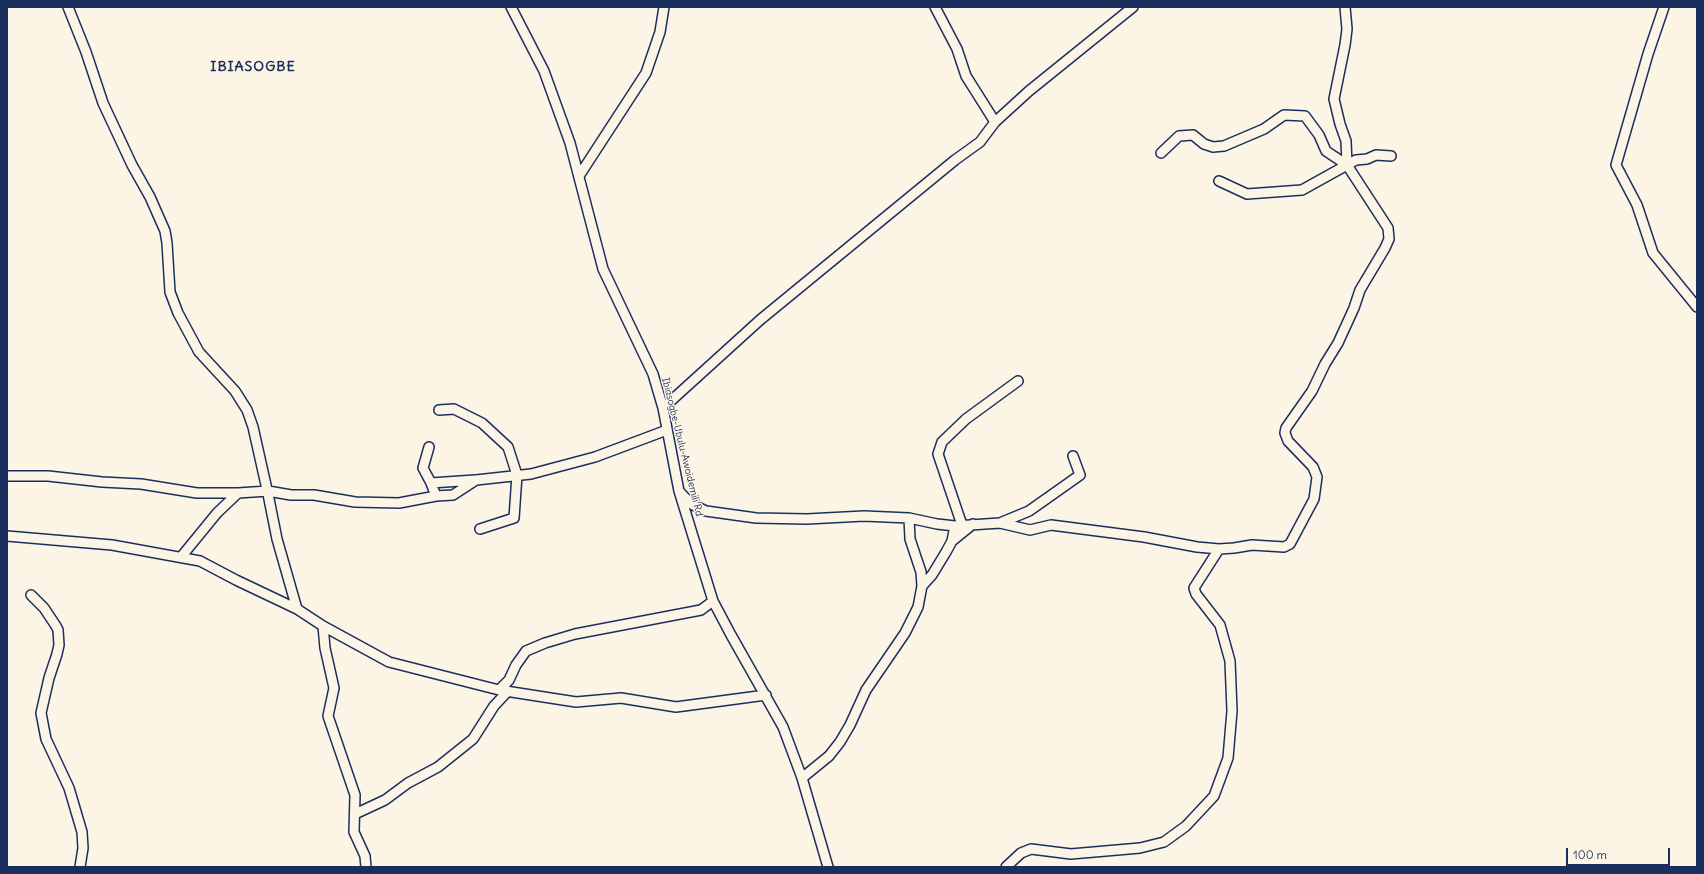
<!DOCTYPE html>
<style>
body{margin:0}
#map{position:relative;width:1704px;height:874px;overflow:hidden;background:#fcf5e5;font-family:Delius,sans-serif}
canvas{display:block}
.frame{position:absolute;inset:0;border:8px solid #1b2f5e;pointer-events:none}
.scale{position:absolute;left:1566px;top:848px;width:104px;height:18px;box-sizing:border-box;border:2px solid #1b2f5e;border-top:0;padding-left:5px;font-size:12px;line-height:14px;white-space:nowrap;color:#1b2f5e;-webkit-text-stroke:3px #fcf5e5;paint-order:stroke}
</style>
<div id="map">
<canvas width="1704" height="874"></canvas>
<div class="frame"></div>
<div class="scale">100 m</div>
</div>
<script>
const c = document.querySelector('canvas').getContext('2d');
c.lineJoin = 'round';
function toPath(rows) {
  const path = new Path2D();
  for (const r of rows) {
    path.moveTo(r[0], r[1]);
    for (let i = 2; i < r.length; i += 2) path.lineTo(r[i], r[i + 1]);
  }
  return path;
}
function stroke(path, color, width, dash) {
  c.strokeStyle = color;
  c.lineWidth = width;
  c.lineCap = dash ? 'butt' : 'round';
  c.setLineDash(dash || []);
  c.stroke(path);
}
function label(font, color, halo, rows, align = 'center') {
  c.font = font + ' Delius,sans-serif';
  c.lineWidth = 3;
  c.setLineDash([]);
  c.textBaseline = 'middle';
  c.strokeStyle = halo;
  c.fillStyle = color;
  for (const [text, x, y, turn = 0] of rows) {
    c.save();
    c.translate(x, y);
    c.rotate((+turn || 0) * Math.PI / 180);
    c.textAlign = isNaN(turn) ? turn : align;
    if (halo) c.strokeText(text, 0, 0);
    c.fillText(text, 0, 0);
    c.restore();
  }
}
const minor = toPath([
 [68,7,86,52,103,103,132,165,150,197,165,231,167,243,170,292,178,313,199,352,235,391,247,410,253,427,268,494,277,539,297,609],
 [511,7,544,71,570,143,603,269,653,374,663,408,679,491,713,601,731,635,783,727,802,778,828,867],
 [935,7,957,49,966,76,995,122],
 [1664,7,1648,54,1616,165,1637,205,1653,253,1697,307],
 [1161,153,1179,136,1193,135,1204,144,1213,147,1224,146,1264,129,1284,115,1305,116,1319,135,1326,151,1347,165,1356,160,1367,159,1376,155,1391,156],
 [579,176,646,73,660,32,664,7],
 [1219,181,1247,194,1302,190,1347,165],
 [663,408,760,320,955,160,980,142,995,122,1029,91,1133,7],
 [439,410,454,409,482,423,508,447,517,475,514,518,480,529],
 [429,447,423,468,431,483,436,496],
 [7,476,48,476,102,482,141,484,197,493,238,493,268,491,291,495,314,495,355,502,399,503,436,496,453,495,476,480,531,474,595,457,667,430],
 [431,483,475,480],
 [679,491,691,504,706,511,756,518,807,519,864,516,909,518,937,524,955,526,1000,523,1030,530,1051,525,1144,537,1197,547,1219,549,1234,548,1252,545,1284,547,1290,544,1314,499,1317,477,1313,467,1288,441,1285,433,1286,428,1312,391,1325,364,1338,343,1354,308,1360,290,1385,248,1389,239,1388,228,1347,165,1346,141,1340,124,1334,99,1345,45,1347,29,1345,7],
 [1000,523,1029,511,1080,475,1073,456],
 [962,525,938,454,942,442,966,419,1018,381],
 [7,536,112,545,200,561,236,580,297,609,323,626,389,662,499,690,576,702,621,698,676,707,766,695],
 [952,541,973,524],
 [181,557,217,513,238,493],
 [922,586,932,575,946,552,952,541,955,526],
 [31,595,44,608,56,626,58,630,59,645,57,654,49,678,41,713,46,739,69,788,82,832,83,848,80,867],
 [323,626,325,648,334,688,328,716,355,795,354,832,365,856,366,867],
 [499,690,509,680,516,665,526,651,545,643,575,634,701,610,713,601],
 [802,778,829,756,840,742,850,725,866,690,905,633,918,607,922,586,921,572,910,539,909,518],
 [355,814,385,800,408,783,438,767,473,739,494,706,508,691],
 [1006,867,1021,853,1031,849,1071,854,1140,848,1164,842,1186,826,1214,796,1228,758,1232,711,1230,661,1220,625,1196,594,1194,588,1219,549]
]);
stroke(minor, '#1b2f5e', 12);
stroke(minor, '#fcf5e5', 9);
label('10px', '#1b2f5e', '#fcf5e5', [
 ["Ibiasogbe-Ubulu-Awoidemili Rd",682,447,76]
]);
c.letterSpacing = '1px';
label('bold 14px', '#1b2f5e', '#fcf5e5', [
 ["IBIASOGBE",253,67]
]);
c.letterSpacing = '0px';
</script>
